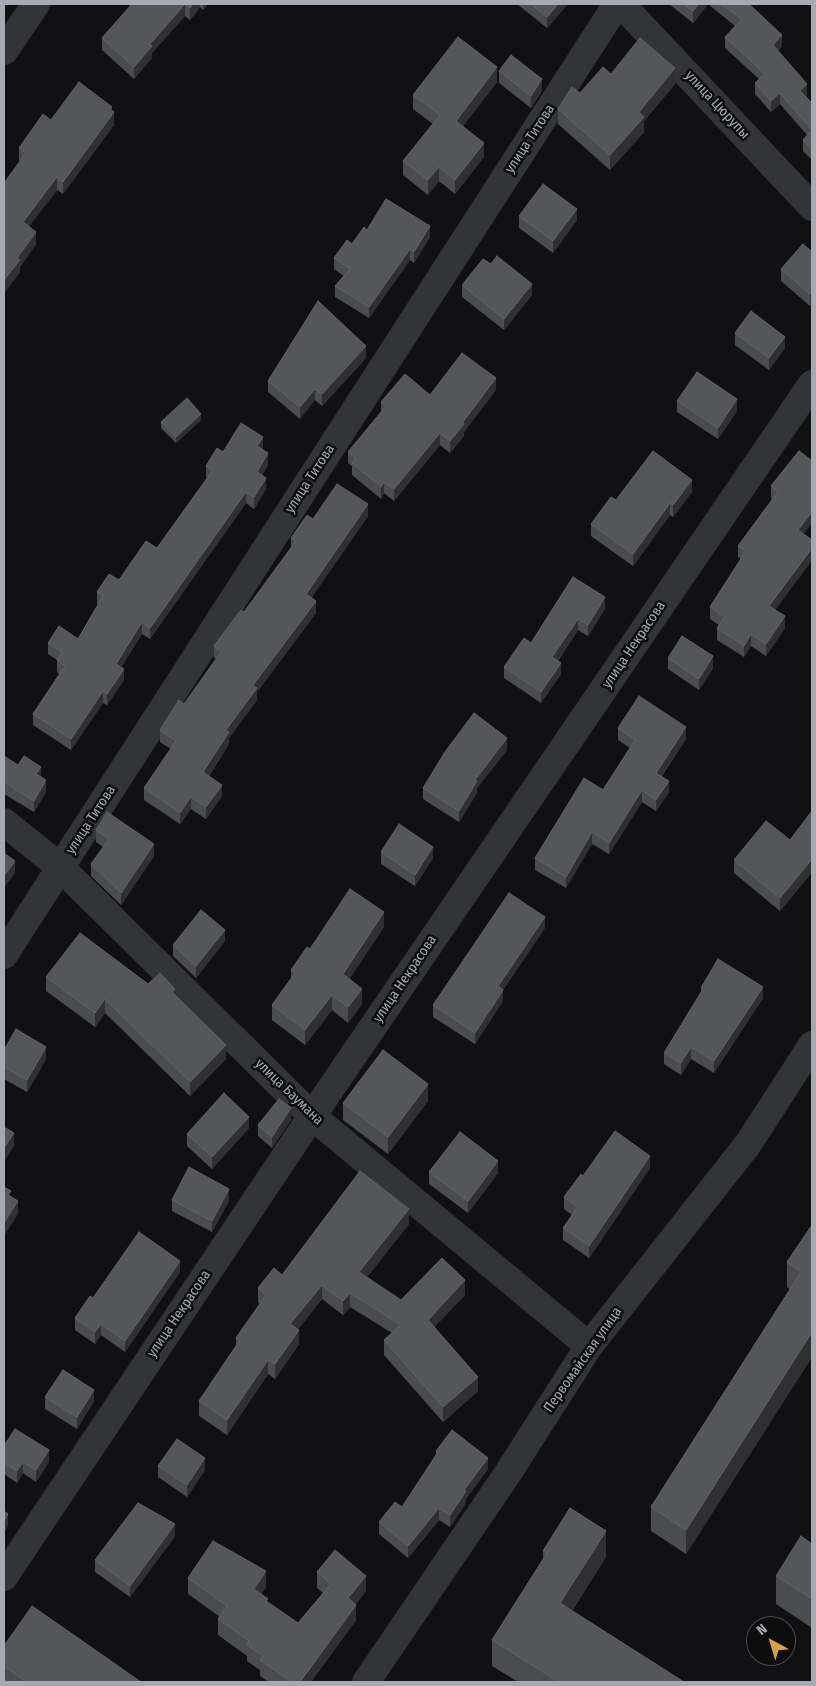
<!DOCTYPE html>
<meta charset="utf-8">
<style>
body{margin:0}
#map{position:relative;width:816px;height:1686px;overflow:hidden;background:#111113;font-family:"Fira Sans Condensed",sans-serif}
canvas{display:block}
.frame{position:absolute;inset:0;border:5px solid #a5a9b2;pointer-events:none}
.north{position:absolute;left:746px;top:1616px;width:50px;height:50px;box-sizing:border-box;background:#0d0d0e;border:1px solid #4a4b50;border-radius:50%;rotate:321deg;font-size:14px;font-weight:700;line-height:20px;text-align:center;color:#a5a9b2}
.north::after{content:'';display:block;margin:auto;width:18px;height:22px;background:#d9a343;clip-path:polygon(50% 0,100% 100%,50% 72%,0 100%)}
</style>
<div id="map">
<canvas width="816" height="1686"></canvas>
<div class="frame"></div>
<div class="north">N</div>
</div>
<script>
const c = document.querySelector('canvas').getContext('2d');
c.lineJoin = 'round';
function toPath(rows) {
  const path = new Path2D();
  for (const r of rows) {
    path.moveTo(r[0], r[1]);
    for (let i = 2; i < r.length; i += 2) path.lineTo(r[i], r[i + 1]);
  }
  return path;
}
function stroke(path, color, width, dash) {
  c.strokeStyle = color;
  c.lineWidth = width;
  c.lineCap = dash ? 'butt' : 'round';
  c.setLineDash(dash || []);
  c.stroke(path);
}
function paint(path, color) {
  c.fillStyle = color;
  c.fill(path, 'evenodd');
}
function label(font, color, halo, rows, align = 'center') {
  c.font = font + ' "Fira Sans Condensed",sans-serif';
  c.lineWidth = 5;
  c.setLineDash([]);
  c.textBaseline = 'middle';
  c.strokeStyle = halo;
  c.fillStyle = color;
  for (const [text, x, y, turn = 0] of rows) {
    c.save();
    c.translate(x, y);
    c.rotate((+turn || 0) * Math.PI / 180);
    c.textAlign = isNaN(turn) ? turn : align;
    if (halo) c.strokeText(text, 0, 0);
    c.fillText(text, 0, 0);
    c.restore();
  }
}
stroke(toPath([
 [621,4,812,207],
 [4,51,36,4],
 [4,822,60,867,312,1116,589,1346],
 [4,955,617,4],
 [4,1577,312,1116,812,384],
 [366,1682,508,1473,589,1346,748,1144,812,1045]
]), '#333437', 28);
paint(toPath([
 [132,4,208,4,203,10,200,7,190,20,185,16,152,53,152,58,134,79,102,50,102,38],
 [517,4,568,4,547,28],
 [669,4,749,4,782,46,778,51,807,96,806,97,812,103,812,160,803,151,803,140,807,135,780,104,771,112,755,94,755,83,759,79,725,48,725,37,735,26,708,4,693,23],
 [499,71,542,91,531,108,499,83],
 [611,74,675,84,644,121,644,132,610,170,558,124,558,109,580,93],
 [497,82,463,126,484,157,455,194,439,181,428,195,403,175,403,161,433,124,413,109,413,95],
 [112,111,114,125,63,194,57,190,29,226,36,244,20,267,20,272,4,293,20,161,19,160,19,148,51,120],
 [519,216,577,220,553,253,519,228],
 [367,230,430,237,414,263,410,260,369,318,335,297,335,286,344,276,334,269,334,258,352,244],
 [812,252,812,304,810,306,781,281,781,269],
 [462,285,532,295,504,330,462,297],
 [735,333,785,348,769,370,735,345],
 [366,358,322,406,315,400,300,419,268,392,268,381],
 [496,390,464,432,464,436,450,453,440,445,394,501,384,493,381,499,352,475,352,466,348,463,348,452,381,412,381,402,430,395],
 [677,401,737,411,718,439,677,412],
 [201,420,176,443,161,428,161,422],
 [263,449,262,450,268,465,262,475,266,489,254,509,246,503,150,639,142,634,121,667,124,680,107,705,103,703,71,750,33,725,33,714,59,674,57,672,57,660,48,654,48,643,78,639,98,605,97,603,97,592,119,580,157,548,207,478,206,477,206,466],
 [799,451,804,534,812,540,812,560,775,610,785,628,766,656,751,646,744,657,717,640,717,628,719,625,710,619,710,607,741,559,738,557,738,546,772,499,771,498,771,486],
 [692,492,673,517,670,515,633,566,591,536,591,524,616,500],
 [368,516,311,598,316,613,257,692,257,700,229,738,229,744,209,776,222,796,206,819,191,809,180,824,144,800,144,788,171,749,160,742,160,730,184,704,216,659,214,658,214,646,244,612,291,548,291,538,313,519],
 [573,577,605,609,588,636,578,630,558,661,561,674,541,703,504,678,504,667,531,643],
 [668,658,713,668,699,690,668,669],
 [618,728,686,739,662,776,669,792,656,811,642,802,609,854,592,844,566,888,535,870,535,858,603,790,630,748,618,740],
 [507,750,477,788,477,793,459,822,423,799,423,788],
 [4,756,18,765,41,777,46,792,34,812,4,794],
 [812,811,812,872,780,911,734,873,734,860,790,840],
 [96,830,154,856,121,905,91,876,91,864,103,847,96,842],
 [381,852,433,858,415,886,381,864],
 [384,927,349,979,362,1004,348,1023,332,1010,305,1045,272,1020,272,1005,291,979,291,970,310,949],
 [545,928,503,990,503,1001,475,1044,433,1017,433,1005],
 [225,941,196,978,173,956,173,945],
 [46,977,148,984,175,995,226,1059,190,1096,105,1013,95,1027,46,991],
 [701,988,763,998,714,1073,691,1059,681,1075,664,1064,664,1053,701,993],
 [4,1050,46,1059,27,1092,4,1079],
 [428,1101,388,1154,343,1120,343,1103],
 [291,1120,272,1148,258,1136,258,1125],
 [249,1128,212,1169,187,1146,187,1134],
 [650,1168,589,1258,563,1240,563,1228,572,1215,564,1209,564,1197,583,1176],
 [429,1172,498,1173,468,1213,429,1184],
 [172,1200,229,1201,212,1232,172,1211],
 [409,1224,367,1277,401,1300,465,1295,434,1327,478,1391,443,1422,384,1355,384,1340,392,1333,350,1307,343,1315,322,1299,298,1329,299,1344,275,1379,268,1374,227,1435,199,1416,199,1401,236,1346,236,1338,260,1304,258,1302,258,1288,282,1275],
 [812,1225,812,1357,686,1554,651,1531,651,1507,790,1289,787,1287,787,1262],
 [180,1272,125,1352,101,1335,95,1344,75,1330,75,1318,93,1298],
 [45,1397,94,1401,77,1429,45,1409],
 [4,1446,49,1462,36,1482,23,1473,17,1483,4,1474],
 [436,1451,488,1469,466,1499,466,1503,450,1527,439,1520,408,1558,379,1534,379,1522,402,1507,436,1455],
 [158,1466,205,1470,187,1497,158,1477],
 [175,1536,130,1597,95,1572,95,1560],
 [812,1544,812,1628,776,1604,776,1576],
 [543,1551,606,1557,572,1611,684,1682,518,1682,492,1666,492,1640,543,1559],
 [317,1572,366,1591,356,1604,356,1620,311,1682,269,1682,260,1676,260,1670,247,1661,247,1656,218,1635,218,1619,220,1617,188,1594,188,1578,266,1587,261,1594,268,1602,298,1623,323,1593,317,1588],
 [4,1646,141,1682,4,1682]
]), '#4b4c4f');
paint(toPath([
 [185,4,185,16,152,53,152,58,134,79,134,67,150,44],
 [193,4,200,4,200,7,190,20,190,8],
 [203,4,208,4,203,10],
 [558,4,568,4,547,28,547,17],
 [699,4,708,4,693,23,693,11],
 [782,35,782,46,773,56,773,45],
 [497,67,497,82,456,135,456,121],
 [675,68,675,84,644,121,644,132,610,170,610,155,639,112],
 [542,79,542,91,531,108,531,96],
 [807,84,807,96,800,102,800,91],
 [780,93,780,104,771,112,771,101],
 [112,107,112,115,114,112,114,125,63,194,63,182],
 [484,143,484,157,455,194,455,180],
 [439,167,439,181,428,195,428,180],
 [57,177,57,190,23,234,23,222],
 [577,209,577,220,553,253,553,241],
 [430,226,430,237,414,263,414,252],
 [36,232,36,244,20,267,20,272,4,293,4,280,17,258],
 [410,249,410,260,369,318,369,307],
 [532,284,532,295,504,330,504,319],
 [812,292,812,304,810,306,810,294],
 [785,337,785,348,769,370,769,358],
 [366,346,366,358,322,406,322,394],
 [496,378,496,390,464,432,464,436,450,453,450,441,463,422],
 [315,389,315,400,300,419,300,407],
 [737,399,737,411,718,439,718,428],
 [201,414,201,420,176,443,176,437],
 [440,433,440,445,394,501,394,489],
 [263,437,263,449,257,458,257,446],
 [268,453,268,465,257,483,257,472],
 [266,478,266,489,254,509,254,497],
 [692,480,692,492,673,517,673,505],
 [384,482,384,493,381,499,381,487],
 [246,492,246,503,150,639,150,628],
 [670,503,670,515,633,566,633,554],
 [368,504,368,516,306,606,306,594],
 [812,512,812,523,798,542,798,530],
 [812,548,812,560,769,618,769,606],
 [605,597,605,609,588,636,588,625],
 [316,601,316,613,257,692,257,700,229,738,229,744,203,784,203,772,226,730,253,685],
 [785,616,785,628,766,656,766,644],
 [578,619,578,630,552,669,552,657],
 [142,622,142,634,116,676,116,664],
 [751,634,751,646,744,657,744,646],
 [713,656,713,668,699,690,699,679],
 [561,663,561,674,541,703,541,692],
 [124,669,124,680,107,705,107,694],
 [103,691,103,703,71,750,71,739],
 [686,727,686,739,656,784,656,773],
 [507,738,507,750,477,788,477,793,459,822,459,811,475,780],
 [41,767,41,778,36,774],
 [46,780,46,792,34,812,34,801],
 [669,781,669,792,656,811,656,800],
 [222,785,222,796,206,819,206,807],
 [642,790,642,802,609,854,609,843],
 [191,797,191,809,180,824,180,813],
 [592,832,592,844,566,888,566,877],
 [154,844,154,856,121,905,121,893],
 [6,847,6,858,4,861,4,849],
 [433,847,433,858,415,886,415,875],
 [812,859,812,872,780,911,780,898],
 [15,861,15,873,4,888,4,876],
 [384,912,384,927,343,989,343,974],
 [545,917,545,928,503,990,503,1001,475,1044,475,1033,498,986],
 [225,930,225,941,196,978,196,966],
 [763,987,763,998,714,1073,714,1061],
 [362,989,362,1004,348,1023,348,1007],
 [332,995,332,1010,305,1045,305,1030],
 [105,999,105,1013,95,1027,95,1013],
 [226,1045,226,1059,190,1096,190,1082],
 [46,1047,46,1059,27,1092,27,1080],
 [691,1047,691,1059,681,1075,681,1063],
 [428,1084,428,1101,388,1154,388,1137],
 [291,1108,291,1120,272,1148,272,1137],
 [249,1117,249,1128,212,1169,212,1157],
 [14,1133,14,1146,4,1162,4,1148],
 [650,1156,650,1168,589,1258,589,1246],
 [498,1161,498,1173,468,1213,468,1201],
 [229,1189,229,1201,212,1232,212,1221],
 [18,1201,18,1214,4,1236,4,1223],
 [409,1209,409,1224,359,1287,359,1272],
 [180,1261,180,1272,125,1352,125,1341],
 [465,1280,465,1295,428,1334,428,1320],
 [322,1285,322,1299,290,1338,290,1324],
 [350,1293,350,1307,343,1315,343,1301],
 [101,1324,101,1335,95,1344,95,1332],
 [299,1330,299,1344,275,1379,275,1364],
 [812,1332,812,1357,686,1554,686,1530],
 [268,1360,268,1374,227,1435,227,1420],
 [478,1377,478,1391,443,1422,443,1407],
 [94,1390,94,1401,77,1429,77,1417],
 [49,1450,49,1462,36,1482,36,1470],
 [205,1458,205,1470,187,1497,187,1485],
 [488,1458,488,1469,466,1499,466,1503,450,1527,450,1515,464,1490],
 [23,1462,23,1473,17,1483,17,1471],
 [439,1508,439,1520,408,1558,408,1546],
 [8,1514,8,1526,4,1533,4,1521],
 [175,1524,175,1536,130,1597,130,1586],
 [606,1531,606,1557,560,1629,560,1603],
 [266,1571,266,1587,254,1605,254,1589],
 [366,1576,366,1591,348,1614,348,1598],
 [356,1605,356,1620,311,1682,300,1682]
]), '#303033');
const building = toPath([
 [132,4,193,4,190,8,185,4,150,44,152,46,134,67,102,38,132,4],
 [531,4,558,4,547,17,531,4],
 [683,4,699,4,693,11,683,4],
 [721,4,749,4,782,35,773,45,807,84,800,91,812,103,812,149,803,140,812,130,780,93,771,101,755,83,765,74,725,37,742,19,721,4],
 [458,37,497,67,456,121,484,143,455,180,439,167,428,180,403,161,440,115,413,95,458,37],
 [640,38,675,68,639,112,644,117,610,155,558,109,572,87,580,93,603,67,611,74,640,38],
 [511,55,542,79,531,96,499,71,511,55],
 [79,82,112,107,110,109,114,112,63,182,57,177,23,222,36,232,17,258,20,260,4,280,4,183,26,153,19,148,43,114,51,120,79,82],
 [543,184,577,209,553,241,519,216,543,184],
 [386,199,430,226,414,252,410,249,369,307,335,286,350,269,334,258,347,240,352,244,364,227,367,230,386,199],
 [803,244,812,252,812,292,810,294,781,269,803,244],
 [497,256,532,284,504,319,462,285,483,259,491,264,497,256],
 [318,301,366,346,322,394,315,389,300,407,268,381,318,301],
 [751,311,785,337,769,358,735,333,751,311],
 [462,353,496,378,463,422,464,424,450,441,440,433,394,489,384,482,381,487,352,463,355,458,348,452,386,406,381,402,405,374,430,395,462,353],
 [697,372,737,399,718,428,677,401,697,372],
 [187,398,201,414,176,437,161,422,187,398],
 [241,423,263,437,257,446,268,453,257,472,266,478,254,497,246,492,150,628,142,622,116,664,124,669,107,694,103,691,71,739,33,714,65,666,57,660,62,652,48,643,59,626,78,639,103,596,97,592,109,574,119,580,146,541,157,548,213,470,206,466,217,448,223,452,241,423],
 [653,451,692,480,673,505,670,503,633,554,591,524,611,497,616,500,653,451],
 [799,451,811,460,812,458,812,512,798,530,812,540,812,548,769,606,785,616,766,644,751,634,744,646,717,628,725,617,710,607,746,551,738,546,778,492,771,486,799,451],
 [337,484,368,504,306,594,316,601,253,685,257,688,226,730,229,732,203,772,222,785,206,807,191,797,180,813,144,788,176,741,160,730,179,700,184,704,221,652,214,646,241,610,244,612,296,541,291,538,307,515,313,519,337,484],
 [573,577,605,597,588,625,578,619,552,657,561,663,541,692,504,667,524,638,531,643,573,577],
 [682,636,713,656,699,679,668,658,682,636],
 [639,696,686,727,656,773,669,781,656,800,642,790,609,843,592,832,566,877,535,858,584,778,603,790,635,740,618,728,639,696],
 [474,713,507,738,475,780,477,781,459,811,423,788,445,752,474,713],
 [4,756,18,765,24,756,41,767,36,774,46,780,34,801,4,782,4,756],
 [812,811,812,859,780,898,734,860,766,821,790,840,812,811],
 [107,812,154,844,121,893,91,864,109,839,96,830,107,812],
 [399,824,433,847,415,875,381,852,399,824],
 [4,853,15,861,4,876,4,853],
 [350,889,384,912,343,974,362,989,348,1007,332,995,305,1030,272,1005,295,973,291,970,307,947,310,949,350,889],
 [509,893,545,917,498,986,503,990,475,1033,433,1005,509,893],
 [201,910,225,930,196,966,173,945,201,910],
 [80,933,148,984,160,973,175,989,172,992,226,1045,190,1082,105,999,95,1013,46,977,80,933],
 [718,959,763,987,714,1061,691,1047,681,1063,664,1053,703,989,701,988,718,959],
 [16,1029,46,1047,27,1080,4,1067,4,1050,16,1029],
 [383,1050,428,1084,388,1137,343,1103,383,1050],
 [224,1093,249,1117,212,1157,187,1134,224,1093],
 [279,1099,291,1108,272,1137,258,1125,279,1099],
 [4,1127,14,1133,4,1148,4,1127],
 [615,1131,650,1156,589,1246,563,1228,578,1207,564,1197,581,1174,583,1176,615,1131],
 [460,1132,498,1161,468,1201,429,1172,460,1132],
 [189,1167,229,1189,212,1221,172,1200,189,1167],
 [360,1171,409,1209,359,1272,401,1300,442,1258,465,1280,428,1320,478,1377,443,1407,384,1340,401,1325,350,1293,343,1301,322,1285,290,1324,299,1330,275,1364,268,1360,227,1420,199,1401,240,1340,236,1338,266,1295,258,1288,274,1268,282,1275,360,1171],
 [4,1187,11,1191,8,1195,18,1201,4,1223,4,1187],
 [812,1225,812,1332,686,1530,651,1507,801,1272,787,1262,812,1225],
 [139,1232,180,1261,125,1341,101,1324,95,1332,75,1318,90,1296,93,1298,139,1232],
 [63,1370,94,1390,77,1417,45,1397,63,1370],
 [15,1429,49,1450,36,1470,23,1462,17,1471,4,1462,4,1446,15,1429],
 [452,1430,488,1458,464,1490,466,1491,450,1515,439,1508,408,1546,379,1522,395,1502,402,1507,438,1452,436,1451,452,1430],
 [177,1439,205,1458,187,1485,158,1466,177,1439],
 [138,1503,175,1524,130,1586,95,1560,138,1503],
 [570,1508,606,1531,560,1603,684,1682,559,1682,492,1640,547,1553,543,1551,570,1508],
 [4,1511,8,1514,4,1521,4,1511],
 [801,1536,812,1544,812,1599,776,1576,801,1536],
 [213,1541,266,1571,254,1589,268,1599,266,1601,298,1623,331,1584,317,1572,335,1550,366,1576,348,1598,356,1605,300,1682,292,1682,260,1660,263,1656,247,1645,249,1641,218,1619,227,1606,188,1578,213,1541],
 [32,1606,141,1682,26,1682,4,1666,4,1646,32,1606]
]);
paint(building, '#54565a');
stroke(building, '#616368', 1);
label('14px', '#a5a9b2', '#0d0d0e', [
 ["улица Цюрупы",717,105,47],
 ["улица Титова",530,139,-57],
 ["улица Титова",310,479,-57],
 ["улица Некрасова",634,645,-56],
 ["улица Титова",91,820,-57],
 ["улица Некрасова",405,979,-56],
 ["улица Баумана",289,1092,44],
 ["улица Некрасова",179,1314,-56],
 ["Первомайская улица",583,1360,-55]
]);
</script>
